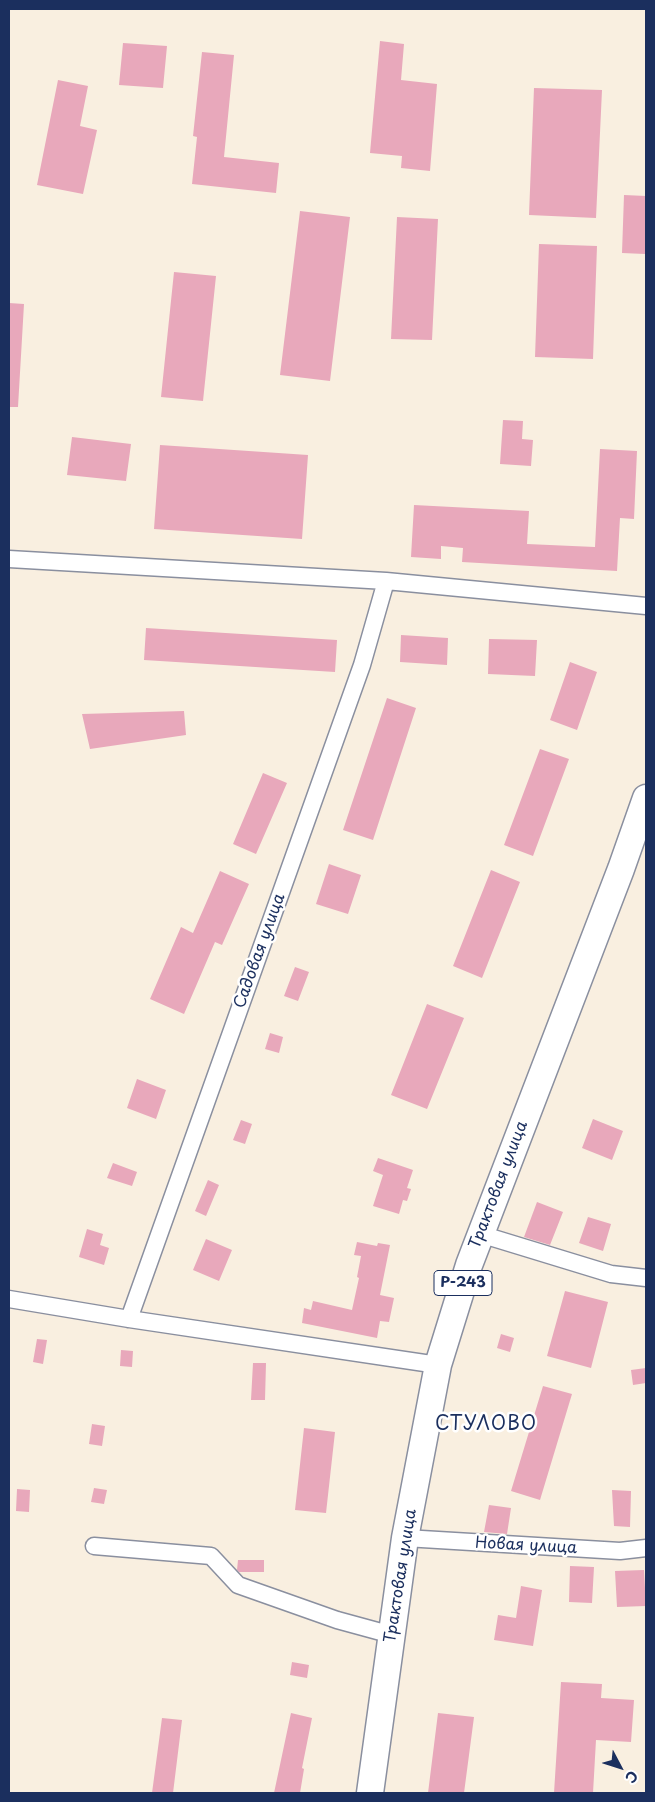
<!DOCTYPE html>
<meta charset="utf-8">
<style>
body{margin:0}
#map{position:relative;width:655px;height:1802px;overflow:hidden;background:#f9efe0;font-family:"Playpen Sans",sans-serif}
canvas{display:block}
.frame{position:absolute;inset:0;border:10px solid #1b2f5e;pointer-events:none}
.north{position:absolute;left:595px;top:1742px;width:50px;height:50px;-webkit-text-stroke:4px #fff;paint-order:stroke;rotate:130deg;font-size:14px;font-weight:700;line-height:20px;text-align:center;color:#1b2f5e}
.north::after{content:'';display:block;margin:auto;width:18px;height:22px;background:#1b2f5e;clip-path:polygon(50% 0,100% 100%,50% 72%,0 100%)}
</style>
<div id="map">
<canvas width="655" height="1802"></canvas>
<div class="frame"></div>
<div class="north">С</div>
</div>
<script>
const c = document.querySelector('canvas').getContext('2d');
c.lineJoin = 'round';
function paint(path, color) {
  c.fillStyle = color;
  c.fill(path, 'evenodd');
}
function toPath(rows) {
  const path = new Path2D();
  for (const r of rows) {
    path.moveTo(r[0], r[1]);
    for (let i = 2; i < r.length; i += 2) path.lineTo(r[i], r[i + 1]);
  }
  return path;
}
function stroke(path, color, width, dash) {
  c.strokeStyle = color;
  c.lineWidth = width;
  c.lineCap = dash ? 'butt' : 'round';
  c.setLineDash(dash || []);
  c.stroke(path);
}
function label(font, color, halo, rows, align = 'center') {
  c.font = font + ' "Playpen Sans",sans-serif';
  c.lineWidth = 5;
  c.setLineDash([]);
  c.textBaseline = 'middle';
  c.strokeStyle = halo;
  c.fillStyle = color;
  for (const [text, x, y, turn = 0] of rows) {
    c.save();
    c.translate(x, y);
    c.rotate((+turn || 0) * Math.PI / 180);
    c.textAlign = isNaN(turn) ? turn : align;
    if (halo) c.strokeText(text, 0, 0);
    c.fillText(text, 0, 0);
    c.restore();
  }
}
paint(toPath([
 [380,41,404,44,401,80,437,84,430,171,401,168,402,156,370,153],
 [123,43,167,46,163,88,119,85],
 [202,52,234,55,224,157,279,163,276,193,192,184,197,137,193,136],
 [58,80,88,86,80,126,97,130,83,194,37,185],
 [534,88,602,90,596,218,529,215],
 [624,195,646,196,645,254,622,253],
 [300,211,350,217,330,381,280,375],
 [397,217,438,219,432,340,391,339],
 [539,244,597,246,593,359,535,357],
 [174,272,216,276,203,401,161,397],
 [9,303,24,304,18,407,9,407],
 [503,420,523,421,522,439,533,440,531,466,500,464],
 [72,437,131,444,126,481,67,475],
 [160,445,308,455,302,539,154,529],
 [600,449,637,451,634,519,620,518,617,571,462,562,463,548,441,546,441,559,411,557,414,505,529,511,527,544,595,547],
 [146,628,337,640,335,672,144,660],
 [401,635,448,638,447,665,400,662],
 [489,639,537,640,535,676,488,674],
 [570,662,597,672,577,730,550,720],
 [387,698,416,708,373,840,343,830],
 [184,711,186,735,90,749,82,714],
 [540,749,569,759,533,856,504,845],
 [263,773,287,783,256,854,233,844],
 [329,864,361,875,348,914,316,904],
 [491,870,520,882,482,978,453,966],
 [220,871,249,884,222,945,215,942,184,1014,150,999,181,927,193,933],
 [295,967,309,972,298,1001,284,996],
 [427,1004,464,1018,427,1109,391,1095],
 [270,1033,283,1037,279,1053,265,1049],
 [137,1079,166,1090,156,1119,127,1108],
 [593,1119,623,1131,612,1160,582,1148],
 [241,1120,252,1124,245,1144,233,1140],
 [378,1158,413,1170,407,1188,411,1189,407,1201,403,1200,399,1214,373,1206,383,1175,373,1171],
 [113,1163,137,1172,132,1186,107,1178],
 [208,1180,219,1185,206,1216,195,1211],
 [537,1202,563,1212,550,1245,524,1237],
 [588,1217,611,1224,603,1251,579,1243],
 [87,1229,103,1234,100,1245,109,1248,104,1265,79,1257],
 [206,1239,232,1250,219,1281,193,1270],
 [357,1242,377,1246,378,1243,390,1245,380,1295,394,1298,389,1322,380,1321,377,1338,302,1323,304,1308,311,1310,313,1301,352,1310,359,1278,357,1277,361,1256,354,1255],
 [565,1291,608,1302,591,1368,547,1356],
 [501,1334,514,1338,510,1352,497,1348],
 [37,1339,47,1340,43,1364,33,1362],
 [121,1350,133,1351,132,1367,120,1366],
 [253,1363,266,1363,265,1400,251,1400],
 [646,1368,646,1383,633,1385,631,1370],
 [543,1386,572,1394,540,1500,511,1491],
 [92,1424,105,1426,102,1446,89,1444],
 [304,1428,335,1432,326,1513,295,1510],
 [94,1488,107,1490,104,1504,91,1502],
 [17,1489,30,1490,29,1512,16,1511],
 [612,1490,631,1491,630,1527,614,1526],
 [489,1505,511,1508,507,1534,484,1532],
 [238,1560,264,1560,264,1572,239,1572,237,1570],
 [570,1566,594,1567,592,1603,569,1602],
 [644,1570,646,1606,617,1607,615,1571],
 [521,1586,542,1590,533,1646,494,1640,498,1615,516,1618],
 [292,1662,309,1665,307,1678,290,1675],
 [561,1682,602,1684,601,1698,634,1700,631,1742,596,1740,593,1793,554,1793],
 [291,1713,312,1718,302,1768,304,1769,300,1793,274,1793],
 [438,1713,474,1717,464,1793,428,1793],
 [162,1718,182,1720,173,1793,152,1793]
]), '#e8a8bb');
const minor = toPath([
 [9,559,386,581,646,606],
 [480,1234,611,1274,646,1278],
 [9,1299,129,1319,438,1365],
 [129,1319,362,665,386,581],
 [405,1538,620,1551,646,1548],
 [94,1546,211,1556,238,1585,337,1620,392,1635]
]);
const trunk = toPath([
 [370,1793,405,1538,438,1365,469,1265,621,869,646,798]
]);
stroke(minor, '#8a8f9f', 19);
stroke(trunk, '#8a8f9f', 29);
stroke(minor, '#fff', 16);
stroke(trunk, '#fff', 26);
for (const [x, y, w] of [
 [463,1283,58]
]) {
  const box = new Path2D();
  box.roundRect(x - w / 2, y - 12.5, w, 25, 4);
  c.fillStyle = '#fff';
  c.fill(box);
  stroke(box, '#1b2f5e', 1);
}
label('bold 15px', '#1b2f5e', null, [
 ["Р-243",463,1283]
]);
label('16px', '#1b2f5e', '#fff', [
 ["Садовая улица",260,951,-70],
 ["Трактовая улица",499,1185,-69],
 ["Новая улица",526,1546,3],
 ["Трактовая улица",401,1576,-81]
]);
c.letterSpacing = '1px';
label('19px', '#1b2f5e', '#fff', [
 ["СТУЛОВО",486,1425]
]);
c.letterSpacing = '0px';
</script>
